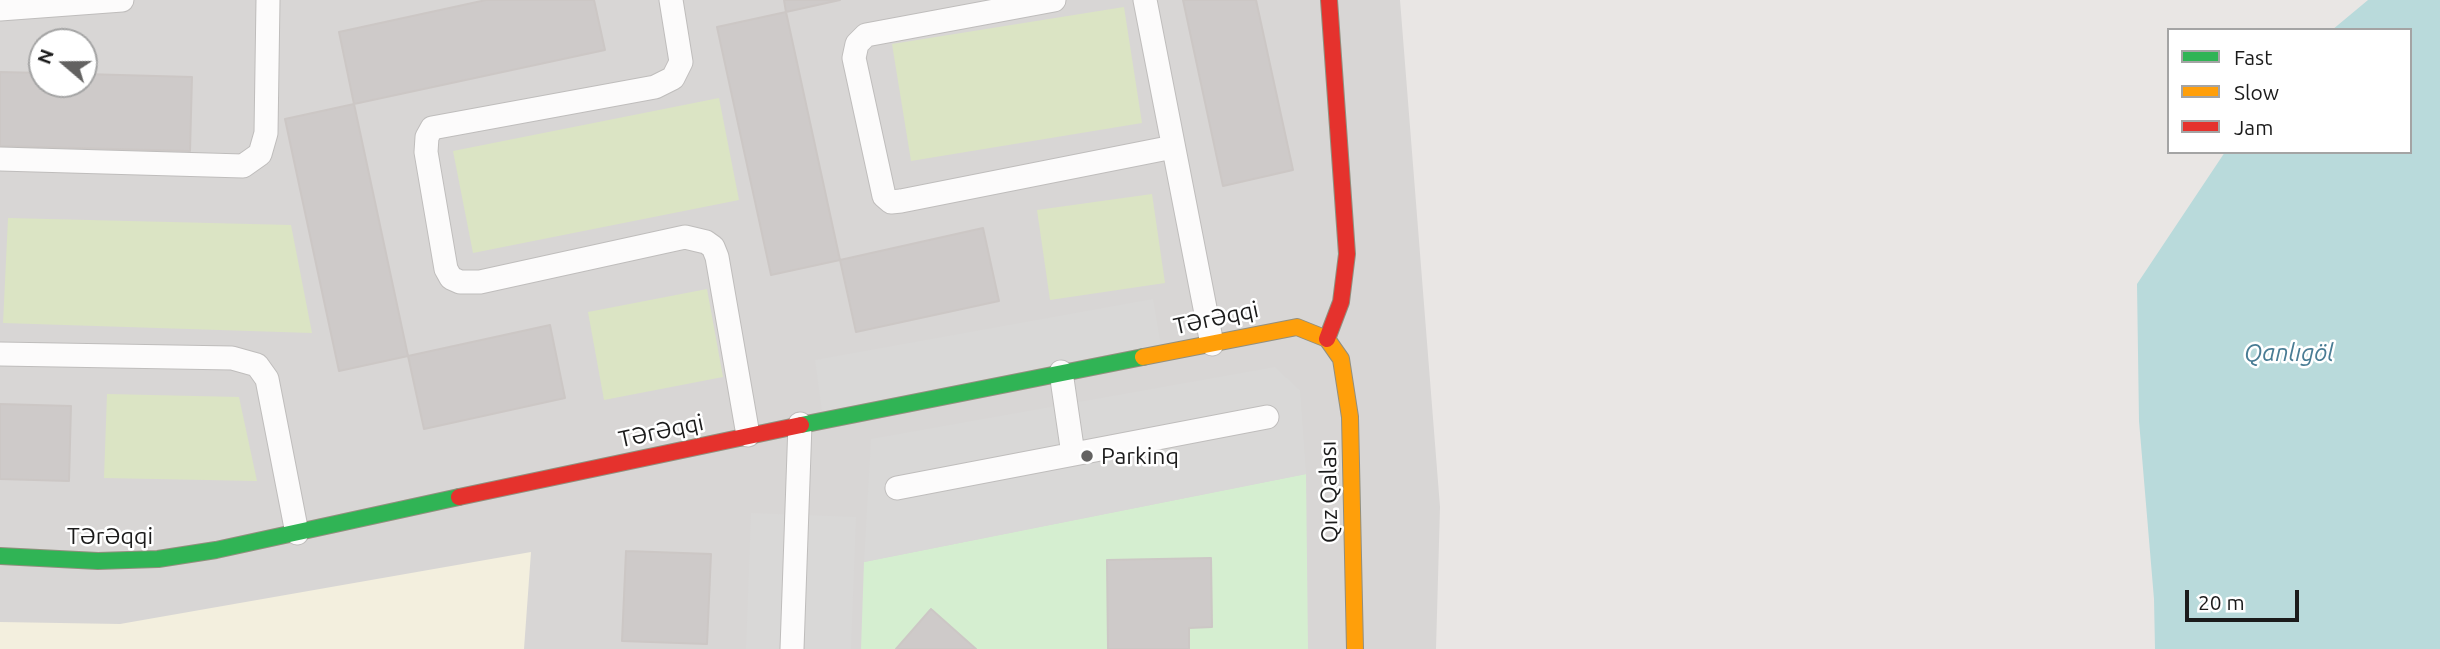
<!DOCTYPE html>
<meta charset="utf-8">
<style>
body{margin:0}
#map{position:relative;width:2440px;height:649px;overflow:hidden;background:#e9e6e4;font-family:Ubuntu,sans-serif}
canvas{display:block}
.legend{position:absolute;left:2167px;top:28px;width:245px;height:126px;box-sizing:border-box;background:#fff;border:2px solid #a4a4a4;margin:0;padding:9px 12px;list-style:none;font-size:21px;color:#1b1b1b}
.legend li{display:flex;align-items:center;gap:14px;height:35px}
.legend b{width:35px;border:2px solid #a4a4a4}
.north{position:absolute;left:28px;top:28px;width:70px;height:70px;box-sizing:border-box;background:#fff;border:2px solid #a4a4a4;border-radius:50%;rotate:290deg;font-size:19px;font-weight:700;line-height:28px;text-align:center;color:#1b1b1b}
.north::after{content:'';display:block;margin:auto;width:24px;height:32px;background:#636261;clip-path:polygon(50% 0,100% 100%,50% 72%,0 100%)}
.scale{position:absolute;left:2185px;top:590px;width:114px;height:32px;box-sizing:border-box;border:4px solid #1b1b1b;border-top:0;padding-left:9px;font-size:21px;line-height:24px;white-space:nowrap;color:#1b1b1b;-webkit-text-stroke:5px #fff;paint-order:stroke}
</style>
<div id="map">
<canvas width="2440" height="649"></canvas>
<ul class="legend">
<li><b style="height:9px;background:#30b455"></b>Fast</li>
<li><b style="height:9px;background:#ff9f0a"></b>Slow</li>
<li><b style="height:9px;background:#e5322d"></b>Jam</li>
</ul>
<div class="north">N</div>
<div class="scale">20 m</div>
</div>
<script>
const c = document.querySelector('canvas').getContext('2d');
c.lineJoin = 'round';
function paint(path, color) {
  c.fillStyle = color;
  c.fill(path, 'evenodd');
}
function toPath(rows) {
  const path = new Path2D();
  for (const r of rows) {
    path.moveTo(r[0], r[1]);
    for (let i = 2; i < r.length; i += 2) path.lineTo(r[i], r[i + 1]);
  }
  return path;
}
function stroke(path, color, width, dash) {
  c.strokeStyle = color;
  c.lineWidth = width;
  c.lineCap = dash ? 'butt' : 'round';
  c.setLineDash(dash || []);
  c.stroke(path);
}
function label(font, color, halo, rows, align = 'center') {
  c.font = font + ' Ubuntu,sans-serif';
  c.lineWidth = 5;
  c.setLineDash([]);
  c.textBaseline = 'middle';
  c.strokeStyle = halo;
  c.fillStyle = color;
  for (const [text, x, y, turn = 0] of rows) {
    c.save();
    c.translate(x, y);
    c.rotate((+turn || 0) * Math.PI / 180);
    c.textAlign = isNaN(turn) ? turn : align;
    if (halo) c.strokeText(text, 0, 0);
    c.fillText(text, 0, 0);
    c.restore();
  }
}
paint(toPath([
 [0,0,1400,0,1440,507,1436,649,0,649],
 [42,42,84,42,84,84,42,84]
]), '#d8d6d5');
paint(toPath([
 [531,552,524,649,0,649,0,622,120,624]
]), '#f3efde');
paint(toPath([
 [1124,7,1142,123,911,161,892,44],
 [719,98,739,200,473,253,453,151],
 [1152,194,1165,283,1050,300,1037,210],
 [8,218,291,225,312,333,3,323],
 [707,289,723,377,604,400,588,312],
 [107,394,239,397,257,481,104,478]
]), '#dbe4c4');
paint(toPath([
 [1306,474,1308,649,861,649,864,562]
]), '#d5eed0');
paint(toPath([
 [1153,299,1162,353,823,420,815,360],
 [1275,367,1300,390,1306,474,864,562,871,439],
 [751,513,856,517,851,649,746,649]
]), '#d9d8d7');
paint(toPath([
 [2368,0,2440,0,2440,649,2155,649,2154,599,2139,421,2137,284,2225,152,2410,152,2410,30,2332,30]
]), '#b9dadb');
const building = toPath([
 [486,0,594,0,605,50,354,104,339,32,486,0],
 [784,0,840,0,786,12,784,0],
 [1183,0,1256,0,1293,170,1223,186,1183,0],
 [786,12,840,260,771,275,717,27,786,12],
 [0,72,42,73,42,84,84,84,84,74,192,77,190,151,0,146,0,72],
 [354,104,408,356,339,371,285,119,354,104],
 [983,228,999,301,856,332,840,260,983,228],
 [550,325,565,398,424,429,408,356,550,325],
 [0,404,71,406,69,481,0,479,0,404],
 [626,551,711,554,707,644,622,641,626,551],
 [1211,558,1212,627,1189,628,1189,649,1108,649,1107,560,1211,558],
 [931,609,976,649,896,649,931,609]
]);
paint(building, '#cecac9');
stroke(building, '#ccc7c5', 2);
const lane = toPath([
 [671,0,681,62,673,78,655,87,432,128,427,137,426,152,446,269,451,278,460,282,480,282,685,237,706,242,713,247,717,257,748,435],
 [1054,0,866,35,857,44,854,58,884,196,891,202,901,201,1173,147],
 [1145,0,1212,344],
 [0,9,122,0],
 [0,159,243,166,260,154,266,133,268,0],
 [0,354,232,358,257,365,267,379,297,533],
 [1061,372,1073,454],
 [897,488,1267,417],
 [792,649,800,424]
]);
const fast = toPath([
 [801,425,1143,357],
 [0,556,98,561,158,559,216,550,459,497]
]);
const slow = toPath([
 [1143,357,1297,327,1327,339,1341,359,1350,417,1355,649]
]);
const jam = toPath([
 [1327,339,1341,302,1347,254,1329,0],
 [459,497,801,425]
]);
stroke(lane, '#bfbdbc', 25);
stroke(fast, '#928f7e', 18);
stroke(slow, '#928f7e', 18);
stroke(jam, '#928f7e', 18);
stroke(lane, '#fcfbfb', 23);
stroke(fast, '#30b455', 16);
stroke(slow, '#ff9f0a', 16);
stroke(jam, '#e5322d', 16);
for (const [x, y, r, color] of [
 [1087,456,7,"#636261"]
]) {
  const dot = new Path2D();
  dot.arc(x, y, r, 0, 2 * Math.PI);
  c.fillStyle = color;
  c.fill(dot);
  stroke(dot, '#fff', 2.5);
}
label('23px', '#1b1b1b', '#fff', [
 ["Tərəqqi",1216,318,-12],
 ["Tərəqqi",661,431,-12],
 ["Qız Qalası",1329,492,-91],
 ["Tərəqqi",110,536]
]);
label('23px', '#1b1b1b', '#fff', [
 ["Parkinq",1101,456]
], 'left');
label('italic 24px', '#497c94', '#fff', [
 ["Qanlıgöl",2289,353]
]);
</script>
